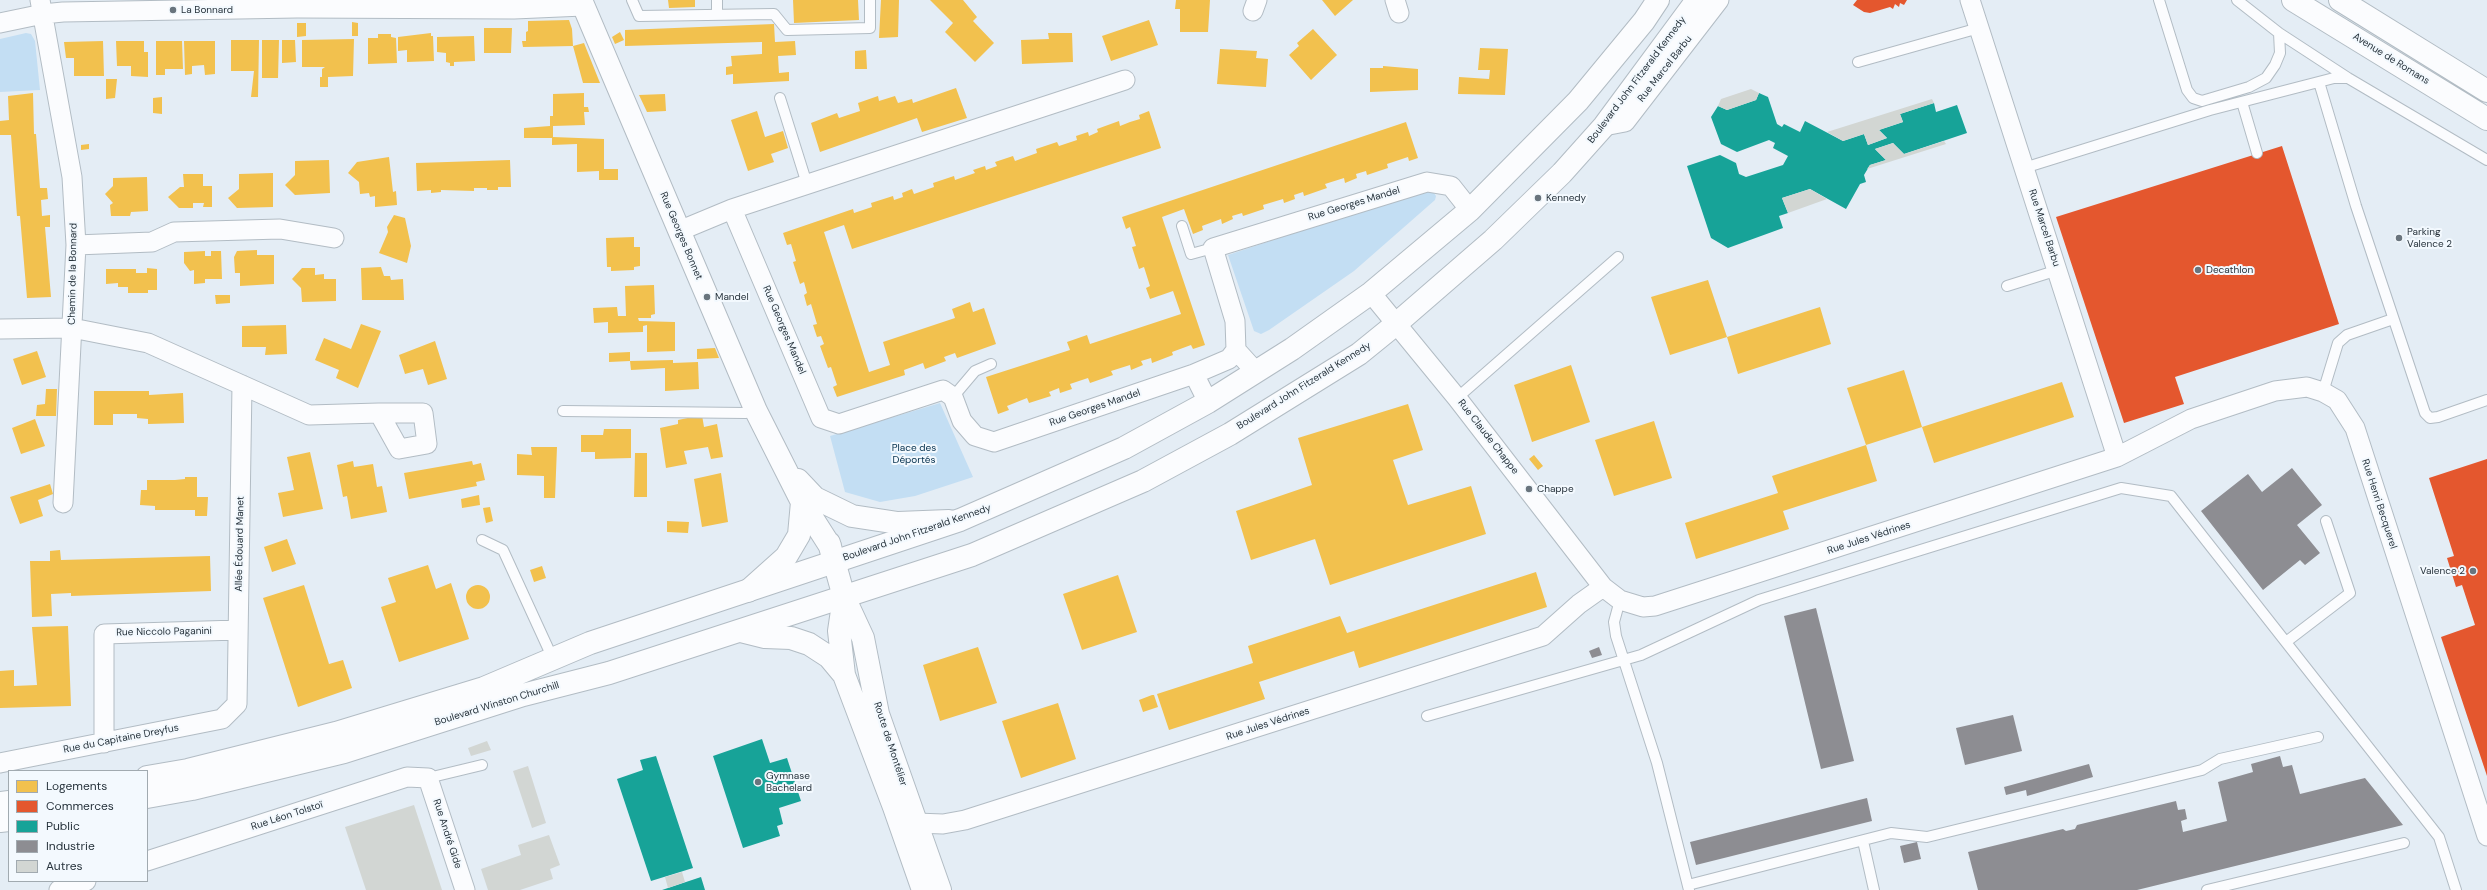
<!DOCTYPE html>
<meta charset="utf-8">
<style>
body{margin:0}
#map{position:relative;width:2487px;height:890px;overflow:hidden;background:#e4edf5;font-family:"DM Sans",sans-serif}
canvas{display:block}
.legend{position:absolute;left:8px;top:770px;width:140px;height:112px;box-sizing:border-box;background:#f3f9fe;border:1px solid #a1aab0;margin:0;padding:5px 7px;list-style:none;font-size:12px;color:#27333c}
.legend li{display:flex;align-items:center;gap:8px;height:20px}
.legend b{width:20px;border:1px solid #a1aab0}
</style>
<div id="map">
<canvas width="2487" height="890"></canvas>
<ul class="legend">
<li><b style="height:11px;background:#f2c14e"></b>Logements</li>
<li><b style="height:11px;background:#e4572e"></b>Commerces</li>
<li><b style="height:11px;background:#17a398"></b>Public</li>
<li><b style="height:11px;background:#8d8d92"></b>Industrie</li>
<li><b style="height:11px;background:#d2d6d3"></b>Autres</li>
</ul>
</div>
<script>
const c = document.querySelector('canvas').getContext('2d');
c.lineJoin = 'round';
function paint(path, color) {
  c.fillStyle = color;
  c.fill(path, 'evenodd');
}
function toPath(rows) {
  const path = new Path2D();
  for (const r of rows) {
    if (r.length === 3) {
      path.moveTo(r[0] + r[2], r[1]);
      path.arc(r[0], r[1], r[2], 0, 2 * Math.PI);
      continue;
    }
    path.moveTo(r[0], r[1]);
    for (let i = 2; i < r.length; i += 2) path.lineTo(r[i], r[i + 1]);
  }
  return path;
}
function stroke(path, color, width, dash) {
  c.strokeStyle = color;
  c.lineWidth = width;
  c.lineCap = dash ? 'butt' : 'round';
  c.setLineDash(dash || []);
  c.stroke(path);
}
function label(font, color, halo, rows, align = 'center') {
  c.font = font + ' "DM Sans",sans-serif';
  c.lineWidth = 4;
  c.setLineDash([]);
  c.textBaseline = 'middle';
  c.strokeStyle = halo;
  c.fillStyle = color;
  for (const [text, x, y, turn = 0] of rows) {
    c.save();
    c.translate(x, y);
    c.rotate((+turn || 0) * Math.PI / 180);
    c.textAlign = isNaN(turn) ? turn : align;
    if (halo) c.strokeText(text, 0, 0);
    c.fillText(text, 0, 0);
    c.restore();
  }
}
paint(toPath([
 [26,33,31,34,35,41,40,90,0,92,0,39],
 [1424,190,1432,190,1436,196,1435,200,1354,271,1269,330,1261,334,1254,331,1228,255],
 [940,403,973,477,915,496,880,502,845,492,830,436]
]), '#c3def3');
paint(toPath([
 [668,0,695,0,695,7,669,8],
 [793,0,858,0,859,20,794,23],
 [881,0,899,0,898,37,879,38],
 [930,0,963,0,977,17,973,21,994,43,975,62,945,32,953,23],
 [1176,0,1210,0,1208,32,1180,32,1180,9,1175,9],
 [1322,0,1353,0,1335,16],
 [569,20,572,29,573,46,523,47,522,41,526,41,526,32,528,31,528,21],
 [1149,20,1158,45,1111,61,1102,36],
 [352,22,358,23,358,36,352,36],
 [297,23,306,23,306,36,297,37],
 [774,24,775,42,795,41,796,55,778,56,779,73,789,72,789,81,733,84,733,74,726,75,726,67,732,66,731,56,762,54,762,42,625,46,625,30],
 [484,28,512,28,511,53,484,53],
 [1313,29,1337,55,1311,80,1289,55,1299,46,1297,43],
 [620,32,624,40,615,44,612,37],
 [431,33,431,36,433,36,434,61,407,62,407,50,398,51,398,37],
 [1048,33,1072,33,1073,62,1022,64,1021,40,1049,39],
 [378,34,391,34,391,37,396,38,397,63,368,64,368,38,378,38],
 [474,36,475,61,454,62,454,66,450,66,450,63,446,62,446,53,437,52,437,37],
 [354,39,353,76,328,77,328,87,320,87,320,77,322,77,322,69,325,67,302,67,302,40],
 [231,40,259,40,258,97,251,97,254,71,231,71],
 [262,40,279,40,278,78,262,78],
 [282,40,295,40,296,62,282,63],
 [103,41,104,76,74,76,74,58,66,58,64,42],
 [116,41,144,41,144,52,148,52,148,77,131,76,131,66,117,66],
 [156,41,182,41,183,69,165,69,165,75,156,75],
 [184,41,215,41,215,74,205,75,204,65,192,66,192,74,185,75],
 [584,43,600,83,583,83,573,46],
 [1480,48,1508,49,1505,95,1458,94,1459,77,1489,79,1490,70,1478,70],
 [1220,49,1257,51,1256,58,1268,59,1266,87,1217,84],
 [866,50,867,69,855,69,855,51],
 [1383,66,1418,69,1418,90,1370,92,1370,68,1383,68],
 [106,79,117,79,115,98,106,99],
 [956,88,967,118,922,132,917,118,820,152,811,123,837,113,839,118,860,111,858,103,878,96,879,101,895,96,898,103,912,99,913,103],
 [33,93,34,134,36,134,40,188,47,188,48,199,41,200,42,216,50,215,50,227,45,227,51,297,27,298,20,216,17,216,11,135,0,135,0,121,9,120,8,96],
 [584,93,584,107,588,107,589,112,584,112,585,125,553,126,553,137,604,139,604,169,618,169,618,180,599,180,599,171,577,172,577,144,552,145,552,138,524,138,524,128,550,126,550,116,553,116,553,94],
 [665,94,666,111,647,112,639,95],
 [162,97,162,114,153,113,153,98],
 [757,111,765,137,783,131,788,148,771,154,774,162,748,171,731,120],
 [1149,111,1161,148,852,249,844,225,824,232,869,372,890,365,883,342,955,318,952,309,970,302,973,312,984,308,996,344,957,358,955,353,944,357,946,361,925,369,923,363,904,370,905,375,837,397,833,387,837,385,831,367,828,368,820,346,824,344,821,336,817,337,813,325,817,324,811,304,807,306,804,295,807,293,804,282,800,284,793,262,796,261,791,244,787,245,783,233,853,209,854,213,872,207,871,203,893,196,894,200,903,197,902,193,912,189,914,194,934,187,933,183,954,176,955,180,975,173,973,170,985,166,986,170,997,166,995,162,1013,156,1015,161,1037,153,1036,149,1057,142,1059,146,1077,140,1076,136,1088,132,1089,136,1098,132,1097,129,1119,121,1120,126,1130,122,1140,119,1139,115],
 [1406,122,1418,158,1409,161,1408,157,1387,164,1388,168,1367,175,1366,171,1356,174,1357,178,1345,183,1344,178,1325,184,1327,188,1304,196,1303,192,1294,195,1295,199,1284,203,1283,199,1263,205,1264,209,1243,216,1242,213,1232,216,1233,219,1222,224,1221,219,1202,226,1203,230,1193,234,1184,209,1162,217,1205,345,1193,349,1191,345,1172,352,1173,355,1152,363,1151,358,1141,361,1143,365,1131,370,1130,365,1111,371,1113,375,1090,383,1088,378,1070,384,1072,389,1060,393,1059,388,1049,392,1051,396,1029,403,1027,398,1007,406,1009,410,998,414,986,377,1070,350,1067,342,1087,335,1090,344,1181,314,1173,291,1150,299,1146,288,1150,286,1144,267,1139,269,1132,247,1136,246,1130,227,1126,229,1122,217],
 [89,144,89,149,81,150,81,145],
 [389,157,393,192,396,191,397,205,375,207,375,196,370,197,369,193,360,194,359,182,348,173,357,162],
 [329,160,330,193,295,195,285,185,295,175,295,161],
 [510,160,511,187,498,187,498,190,487,190,487,188,474,188,474,191,441,190,441,192,431,193,431,190,417,191,416,163],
 [273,173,273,207,237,208,228,198,239,189,239,174],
 [183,174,203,174,203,186,212,186,212,207,203,207,204,203,193,203,193,208,179,208,168,197,180,187,184,187],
 [147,177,148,211,131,212,130,216,111,216,110,205,113,203,105,194,113,186,113,178],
 [394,215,405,218,411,246,407,263,379,253,388,232,387,227],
 [634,237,634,247,640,247,640,266,634,267,634,270,611,271,611,267,607,267,606,238],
 [257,250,257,255,274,255,274,284,240,286,240,273,235,273,234,257,237,251],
 [205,251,205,256,211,256,211,251,221,251,222,279,205,279,205,283,194,284,194,270,190,271,184,263,184,252],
 [381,267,384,276,390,276,391,280,403,279,404,300,362,300,361,268],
 [147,268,157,269,157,290,148,290,148,293,128,293,128,287,118,287,118,283,106,284,106,269,136,269,136,273,147,273],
 [302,268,315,268,315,275,324,274,324,279,336,279,336,301,302,302,301,288,292,279],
 [1708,280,1727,337,1670,355,1651,297],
 [654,285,655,314,651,315,651,318,638,318,639,321,675,322,675,351,647,352,647,325,643,326,643,332,608,333,608,322,594,323,593,308,617,307,618,316,626,316,625,286],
 [215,295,230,295,230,303,216,304],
 [1820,307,1831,344,1738,374,1727,337],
 [361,324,381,331,358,388,336,378,339,370,315,360,324,338,351,349],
 [286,325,287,354,265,355,266,347,242,347,242,326],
 [435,341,447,379,428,385,423,369,405,374,399,355],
 [715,348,719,358,697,359,697,349],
 [37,351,46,377,22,385,13,359],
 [630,352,630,361,609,362,609,353],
 [673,360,673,363,698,362,699,389,665,391,665,368,631,370,630,361],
 [1571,365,1590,422,1532,442,1514,385],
 [1904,370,1922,427,1866,445,1847,388],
 [2062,382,2074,417,1934,463,1922,427],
 [46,389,57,389,56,416,36,416,37,405,45,404],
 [94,391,149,391,149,395,183,393,184,423,148,424,148,419,137,418,137,414,113,414,113,425,94,425],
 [1408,404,1423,450,1393,460,1408,505,1471,486,1486,534,1330,585,1315,539,1251,560,1236,511,1312,485,1298,438],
 [702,415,704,427,717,424,723,457,711,459,708,447,684,451,687,464,666,468,660,428,678,424,678,420],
 [35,419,45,446,21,454,12,428],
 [1654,421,1672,478,1614,496,1595,440],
 [604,429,631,429,631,458,595,459,595,452,581,452,581,435,603,435],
 [1866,445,1877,481,1783,511,1789,529,1696,559,1685,523,1778,493,1772,476],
 [531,447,557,447,555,498,544,498,544,476,517,475,517,454,532,455],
 [310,452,323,509,283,517,278,493,294,490,287,457],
 [635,453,647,453,647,497,634,497],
 [1534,455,1543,466,1538,470,1529,459],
 [353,461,354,467,373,464,377,487,382,486,387,512,351,519,347,496,343,497,337,465],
 [472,461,473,465,481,463,485,480,476,482,477,486,409,499,404,473],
 [721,473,728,522,702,527,694,479],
 [185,477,197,477,197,497,208,497,207,516,195,516,195,510,155,510,155,506,140,505,141,490,147,490,147,480,175,480,185,479],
 [50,484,53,494,38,500,43,516,20,524,10,497],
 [479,495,480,505,462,508,461,499],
 [490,507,493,521,486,523,483,508],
 [667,521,689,522,688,533,667,532],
 [287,539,296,564,272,572,264,547],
 [60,550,61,560,210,556,211,591,71,596,71,593,51,594,52,616,32,617,30,561,50,561,50,551],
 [428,565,436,589,451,583,469,639,399,662,381,607,396,602,388,578],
 [542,566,546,578,534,582,530,570],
 [1536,572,1547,607,1359,668,1354,651,1259,682,1265,699,1169,730,1157,694,1253,663,1248,646,1340,616,1347,633],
 [1118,575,1137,632,1082,650,1063,594],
 [304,585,329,664,343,660,352,688,298,707,263,598],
 [478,597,12],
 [68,626,71,706,0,708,0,671,14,670,14,686,37,685,32,627],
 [978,647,997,703,940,721,923,665],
 [1152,695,1154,695,1158,707,1143,712,1139,700],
 [1058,703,1076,759,1021,778,1002,721]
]), '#f2c14e');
paint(toPath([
 [1857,0,1907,0,1904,5,1900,3,1899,7,1895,4,1893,9,1890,7,1870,13,1864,12,1853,5],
 [2282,146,2339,324,2175,377,2184,404,2124,423,2056,217],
 [2487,459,2487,776,2441,637,2475,625,2462,585,2456,587,2447,558,2454,556,2429,478]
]), '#e4572e');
paint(toPath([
 [1759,93,1768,97,1777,124,1782,127,1784,124,1800,132,1805,121,1843,141,1864,134,1868,145,1887,138,1879,130,1903,122,1900,114,1934,103,1936,112,1957,105,1967,133,1904,154,1893,143,1875,149,1886,160,1870,165,1864,175,1866,182,1860,184,1846,209,1810,189,1782,198,1788,213,1779,216,1783,228,1728,248,1711,238,1687,166,1720,155,1736,163,1739,174,1746,177,1783,165,1788,156,1773,148,1775,143,1769,140,1737,152,1721,144,1711,117,1718,106,1727,110,1756,100],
 [762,739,770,763,787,758,801,801,779,808,783,824,777,826,780,836,743,848,713,756],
 [656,756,693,868,651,881,617,779,643,770,640,760],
 [701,877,705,890,662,890]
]), '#17a398');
paint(toPath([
 [2292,468,2322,505,2297,525,2320,553,2305,565,2300,560,2263,590,2201,511,2248,474,2262,492],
 [1816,608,1854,761,1821,769,1784,616],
 [1599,647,1602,655,1592,658,1589,651],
 [2013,715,2022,751,1965,765,1956,728],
 [2280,756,2283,767,2292,765,2300,794,2365,778,2403,825,2137,890,1978,890,1968,852,2063,829,2066,831,2075,829,2077,825,2176,801,2178,810,2185,809,2187,819,2181,821,2183,832,2227,821,2218,782,2253,772,2251,764],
 [2089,764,2093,777,2027,796,2026,790,2006,795,2004,787],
 [1867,798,1872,821,1696,865,1690,842],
 [1917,842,1921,859,1904,863,1900,846]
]), '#8d8d92');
paint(toPath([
 [1751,89,1759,93,1756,100,1727,110,1718,106,1721,99],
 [1932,99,1934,103,1900,114,1903,122,1879,130,1887,138,1868,145,1864,134,1843,141,1827,132],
 [1944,141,1946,144,1867,169,1870,165,1886,160,1875,149,1893,143,1904,154],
 [1810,189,1827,199,1788,213,1782,198],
 [487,741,491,750,471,756,468,748],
 [528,766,546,823,532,828,513,771],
 [414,805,442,890,366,890,345,827],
 [549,835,560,865,550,869,553,879,520,890,488,890,481,869,521,855,518,845],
 [682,872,685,882,668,888,665,877]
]), '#d2d6d3');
const lane = toPath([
 [632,0,639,16,774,14,787,30,870,28,870,0],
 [717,0,717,15],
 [2159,0,2187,90,2193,98,2202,101,2249,87,2266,78,2275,65,2280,53,2279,33],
 [2237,0,2279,33,2348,78,2487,160],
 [1858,62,1979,28],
 [2319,82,2356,206,2425,413,2430,418,2438,417,2487,400],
 [780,98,807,184],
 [2242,102,2257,153],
 [2024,168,2210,110,2334,78,2348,78],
 [1182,226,1191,254,1213,248],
 [2007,286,2058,270],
 [2323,392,2338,343,2347,335,2393,319],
 [953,397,975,371,991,364],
 [1457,398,1618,257],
 [563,411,745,413,756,411],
 [482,540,503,550,553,659],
 [1620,600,1614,622,1616,636,1657,763,1689,890],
 [2286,642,2350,593,2326,521],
 [1427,716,1641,655,1759,600,2121,488,2171,496,2439,837,2456,890],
 [428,778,482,765],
 [1863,841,1874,890],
 [1688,885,1891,833,1927,837,2202,770,2220,759,2318,737],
 [2207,890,2404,843]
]);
const street = toPath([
 [40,0,72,177,76,245,63,503],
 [1395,0,1399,13],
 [1970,0,2117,457],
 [1253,11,1257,0],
 [0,23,43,14,63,12,297,8,514,9,583,6],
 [1604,126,1625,122,1719,0],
 [732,209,821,418,839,424,943,390,953,397,962,421,975,436,994,442,1194,374,1229,359,1236,350,1235,321,1213,248,1427,182,1451,186,1470,210],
 [679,231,732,209,1125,80],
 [76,245,152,242,174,232,280,229,334,238],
 [1371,293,1457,398,1603,587,1620,600,1643,607,1655,606,2117,457,2191,419,2275,391,2307,387,2323,392,2337,400,2355,428,2487,836],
 [0,329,72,328,148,343,309,415,379,413,423,413,427,444,399,449,379,413],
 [1236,350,1256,372],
 [1194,374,1208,402],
 [104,743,104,634,238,630],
 [0,763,222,719,237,704,242,385],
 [916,823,943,824,965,820,1543,636,1579,604,1603,587],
 [147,861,407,777,428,778,465,890],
 [59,890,86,881]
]);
const secondary = toPath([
 [581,0,756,411,802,502,830,546],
 [798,480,815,498,852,516,898,523,949,521],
 [829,543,844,597,863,638,878,714,940,890],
 [748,591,786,557,799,535,802,502],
 [844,597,839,631,844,675,894,807,923,890],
 [741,631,765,637,791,638,809,644,829,657,844,675]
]);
const primary = toPath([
 [2293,0,2487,119],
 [2340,0,2487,91],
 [147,777,188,770,336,733,484,688,590,643,960,520,1124,448,1208,402,1292,349,1371,293,1470,210,1578,101,1644,21,1658,0],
 [147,797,192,789,344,752,523,695,609,673,972,555,1143,481,1230,434,1359,354,1396,324,1493,240,1562,173,1604,126,1697,0],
 [0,803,9,802],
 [0,821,9,820]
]);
stroke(lane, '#b2bcc4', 12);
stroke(street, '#b2bcc4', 21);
stroke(secondary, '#b2bcc4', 24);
stroke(primary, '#b2bcc4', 24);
stroke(lane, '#fbfcfe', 10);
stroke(street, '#fbfcfe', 19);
stroke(secondary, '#fbfcfe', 22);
stroke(primary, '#fbfcfe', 22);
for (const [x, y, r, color] of [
 [173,10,4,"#69747d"],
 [1538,198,4,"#69747d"],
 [2399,238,4,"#69747d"],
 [2198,270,4,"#69747d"],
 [707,297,4,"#69747d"],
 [1529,489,4,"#69747d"],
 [2473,571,4,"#69747d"],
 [758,782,4,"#69747d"]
]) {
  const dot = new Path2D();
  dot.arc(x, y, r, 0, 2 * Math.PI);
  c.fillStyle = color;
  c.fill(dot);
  stroke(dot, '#f3f9fe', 1.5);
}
label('10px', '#27333c', '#f3f9fe', [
 ["La Bonnard",181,10],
 ["Kennedy",1546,198],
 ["Parking",2407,232],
 ["Valence 2",2407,244],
 ["Decathlon",2206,270],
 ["Mandel",715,297],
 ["Chappe",1537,489],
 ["Valence 2",2465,571,"right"],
 ["Gymnase",766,776],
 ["Bachelard",766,788]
], 'left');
label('10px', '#27333c', '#f3f9fe', [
 ["Avenue de Romans",2391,59,32],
 ["Rue Marcel Barbu",1665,69,-52],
 ["Boulevard John Fitzerald Kennedy",1637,80,-53],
 ["Rue Georges Mandel",1354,204,-17],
 ["Rue Marcel Barbu",2044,228,72],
 ["Rue Georges Bonnet",681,236,67],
 ["Chemin de la Bonnard",73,274,-89],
 ["Rue Georges Mandel",784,330,67],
 ["Boulevard John Fitzerald Kennedy",1304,386,-32],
 ["Rue Georges Mandel",1095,408,-19],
 ["Rue Claude Chappe",1488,437,52],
 ["Rue Henri Becquerel",2379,504,72],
 ["Boulevard John Fitzerald Kennedy",917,533,-19],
 ["Rue Jules Védrines",1869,538,-18],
 ["Allée Édouard Manet",240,544,-89],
 ["Rue Niccolo Paganini",164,632,-1],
 ["Boulevard Winston Churchill",497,704,-17],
 ["Rue Jules Védrines",1268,724,-18],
 ["Rue du Capitaine Dreyfus",121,739,-11],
 ["Route de Montélier",890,744,72],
 ["Rue Léon Tolstoï",287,816,-18],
 ["Rue André Gide",447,834,72]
]);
label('10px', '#022e4b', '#f3f9fe', [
 ["Place des",914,448],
 ["Déportés",914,460]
]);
</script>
